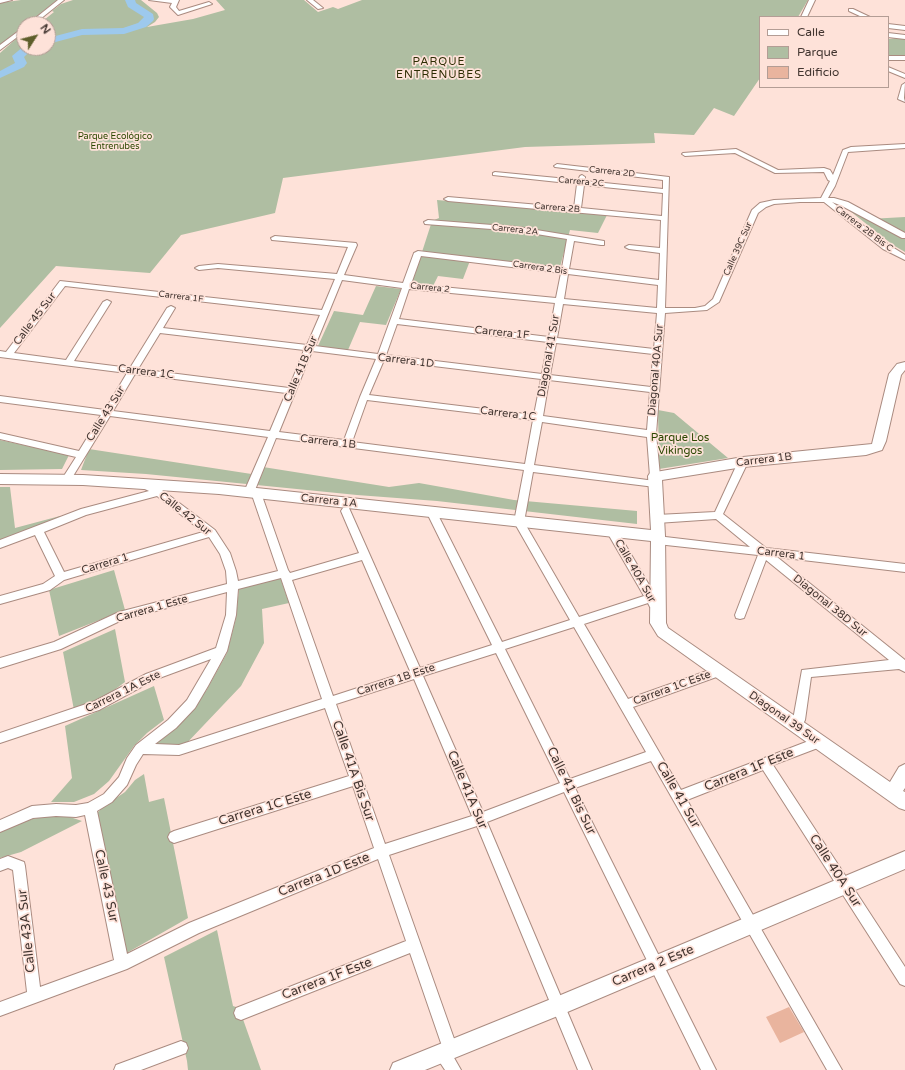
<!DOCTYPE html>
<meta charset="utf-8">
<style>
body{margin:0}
#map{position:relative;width:905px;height:1070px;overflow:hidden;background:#fee2d9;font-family:"Varela Round",sans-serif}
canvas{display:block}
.legend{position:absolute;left:759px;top:16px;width:130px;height:72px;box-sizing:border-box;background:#fee2d9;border:1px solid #b39d95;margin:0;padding:5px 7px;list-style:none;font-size:12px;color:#423530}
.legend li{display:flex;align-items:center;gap:8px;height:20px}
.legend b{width:20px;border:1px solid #b39d95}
.north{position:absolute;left:16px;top:16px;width:40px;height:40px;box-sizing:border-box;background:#fee2d9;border:1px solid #b39d95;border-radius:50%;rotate:54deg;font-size:11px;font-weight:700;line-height:16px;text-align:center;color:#423530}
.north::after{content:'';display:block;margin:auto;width:14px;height:18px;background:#5e5e2b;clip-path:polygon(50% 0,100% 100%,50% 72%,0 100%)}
</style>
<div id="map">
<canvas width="905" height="1070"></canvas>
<ul class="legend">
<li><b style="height:5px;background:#fff"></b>Calle</li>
<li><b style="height:11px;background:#afbea2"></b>Parque</li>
<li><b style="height:11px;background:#e9b49e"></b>Edificio</li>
</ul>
<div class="north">N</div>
</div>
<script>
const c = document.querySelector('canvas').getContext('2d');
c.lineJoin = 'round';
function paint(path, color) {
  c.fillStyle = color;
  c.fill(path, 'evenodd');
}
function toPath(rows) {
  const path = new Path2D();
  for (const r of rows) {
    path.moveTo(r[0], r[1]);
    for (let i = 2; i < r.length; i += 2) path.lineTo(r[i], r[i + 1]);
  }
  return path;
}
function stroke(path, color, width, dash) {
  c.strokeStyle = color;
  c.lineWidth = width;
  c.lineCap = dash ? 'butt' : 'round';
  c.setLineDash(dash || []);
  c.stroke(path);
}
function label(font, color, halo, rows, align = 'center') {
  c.font = font + ' "Varela Round",sans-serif';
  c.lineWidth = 3.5;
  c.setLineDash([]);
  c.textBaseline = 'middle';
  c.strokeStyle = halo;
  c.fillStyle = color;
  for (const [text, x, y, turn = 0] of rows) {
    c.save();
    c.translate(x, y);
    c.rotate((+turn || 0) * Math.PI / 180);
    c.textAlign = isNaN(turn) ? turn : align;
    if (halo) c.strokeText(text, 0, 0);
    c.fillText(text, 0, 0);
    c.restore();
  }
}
paint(toPath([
 [21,0,57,0,27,24,24,24,24,26,0,45,0,3],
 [73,0,141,0,157,13,159,17,155,22,147,27,193,19,225,10,216,0,304,0,318,12,333,7,338,9,362,0,808,0,798,17,760,17,760,78,734,116,714,108,694,135,654,133,655,143,525,147,283,178,275,213,181,235,150,273,56,266,0,328,0,53,17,38,22,38,24,37,24,48,48,48,48,24,35,24,40,20,44,20,54,12,52,11,61,4],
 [897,38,905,39,905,56,888,56,889,39],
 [437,200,607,215,598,233,570,230,560,267,471,258,463,279,438,276,433,286,412,283,432,221,439,218],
 [845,207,869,219,905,217,905,252,893,245],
 [376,286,401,289,386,325,360,322,348,350,318,346,334,311,363,315],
 [658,410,674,413,728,458,659,469],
 [0,440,69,455,62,469,0,470],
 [89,449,258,475,263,467,389,487,419,483,514,500,637,511,637,524,437,501,357,495,146,474,81,470],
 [0,487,10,487,15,528,60,516,60,519,0,540],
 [114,570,125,610,59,636,49,590],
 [280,577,289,603,262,609,264,643,241,686,184,746,155,745,178,724,206,691,227,653,236,618,239,588],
 [115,629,125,682,101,700,74,710,63,652],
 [154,686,164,720,147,733,134,746,109,781,94,794,74,802,51,802,72,778,65,726],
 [144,774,149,802,164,798,188,918,125,954,94,816,103,807,125,792,135,780],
 [52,815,67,816,82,821,21,852,0,858,0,828,8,824],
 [217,930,233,1006,239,1008,261,1070,188,1070,187,1061,164,957]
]), '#afbea2');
paint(toPath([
 [125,0,135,0,136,3,153,14,154,19,153,21,146,27,124,34,82,35,48,44,48,38,82,29,123,28,138,23,144,17,128,7,125,0],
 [24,46,24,48,33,48,24,57,27,63,24,67,0,78,0,71,15,63,12,56,24,46]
]), '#9dc9ed');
paint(toPath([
 [789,1007,804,1032,780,1043,766,1017]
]), '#e9b49e');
const street = toPath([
 [0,0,12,0,0,3,0,0],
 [58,0,64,0,34,24,28,24,58,0],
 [149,0,179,0,176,7,179,11,209,2,212,4,178,15,170,7,172,3,149,0],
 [307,0,313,0,323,8,318,9,307,0],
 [809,0,815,0,807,17,801,17,809,0],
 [849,9,853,9,870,17,862,17,849,11,849,9],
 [888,24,905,26,905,30,888,28,888,24],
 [24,27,24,32,0,50,0,45,24,27],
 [888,33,905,35,905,39,888,37,888,33],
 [888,56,905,56,905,60,888,60,888,56],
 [888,67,905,74,905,78,888,71,888,67],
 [905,83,904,98,905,102,898,99,902,85,905,83],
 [905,144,905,148,848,152,835,186,828,198,834,198,848,202,905,233,905,238,902,238,842,206,832,202,889,245,905,255,905,260,883,249,824,202,800,202,774,204,766,207,758,213,719,302,707,310,665,313,656,434,660,476,658,478,655,479,650,476,647,437,542,422,534,465,655,481,660,484,658,486,655,487,533,472,524,522,579,617,644,596,607,532,608,529,612,528,616,529,655,595,659,604,658,607,654,608,650,607,648,603,584,624,628,699,718,667,722,669,724,672,722,675,633,707,681,790,819,737,823,738,825,742,823,746,773,765,905,967,905,986,900,984,763,770,687,800,842,1070,827,1070,651,761,575,788,716,1070,701,1070,564,792,487,822,592,1070,578,1070,477,826,389,855,458,1050,456,1055,453,1056,461,1070,445,1070,437,1058,435,1053,437,1048,442,1046,410,953,241,1020,236,1018,234,1013,236,1008,406,941,378,859,199,933,127,969,0,1016,0,1002,27,992,13,870,8,868,0,871,0,859,8,856,24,862,25,866,40,987,114,960,85,815,76,817,56,816,33,818,0,832,0,820,32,806,56,804,76,805,88,803,104,794,119,777,127,758,136,745,168,720,187,700,211,659,154,680,99,710,0,743,0,733,95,701,146,674,216,648,226,615,227,592,122,620,61,649,0,668,0,658,54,642,119,612,227,584,226,571,220,554,209,537,64,580,50,590,0,604,0,596,43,584,55,576,35,535,0,548,0,540,81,509,149,491,139,486,137,484,139,482,142,481,162,490,215,530,230,553,236,571,238,581,278,571,252,495,246,494,244,492,268,437,110,416,70,481,67,482,62,479,76,457,0,439,0,433,79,451,101,415,0,402,0,396,105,410,127,373,0,357,0,351,6,352,60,281,322,310,335,279,218,268,199,270,195,268,199,266,218,264,337,274,348,247,272,240,271,238,275,236,356,243,357,245,344,275,403,283,414,253,418,251,562,268,567,239,518,231,425,224,424,222,428,220,518,227,604,241,604,245,601,245,574,241,569,269,659,280,660,253,629,249,625,247,629,245,660,248,661,220,448,201,444,199,448,197,574,208,577,184,493,175,493,173,495,172,578,180,580,176,582,175,585,177,585,181,663,189,663,180,555,167,554,166,557,164,669,177,665,308,695,308,705,306,713,299,752,210,760,203,774,200,821,198,830,181,828,180,824,172,775,173,735,153,685,156,682,154,683,153,736,149,778,170,824,168,830,170,833,175,843,150,851,147,905,144],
 [584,185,663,193,662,216,581,208,584,185],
 [421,256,561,273,556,298,411,284,421,256],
 [568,274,658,285,657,308,564,299,568,274],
 [342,280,402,288,378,354,315,346,342,280],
 [65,286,320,315,307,345,163,328,175,308,171,306,167,308,130,368,74,361,111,302,107,300,103,302,66,360,14,353,65,286],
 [409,289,555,303,549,337,399,319,409,289],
 [563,304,657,313,654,349,557,338,563,304],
 [397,324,548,342,542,374,386,355,397,324],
 [160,333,304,350,289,388,138,369,160,333],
 [556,343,653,354,651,387,550,375,556,343],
 [312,351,376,359,360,397,344,440,279,432,312,351],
 [384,360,541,379,534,415,369,395,384,360],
 [135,374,286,393,270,431,113,411,135,374],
 [549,380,650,392,647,430,543,416,549,380],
 [367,400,533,420,525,464,352,442,367,400],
 [276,438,524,470,514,522,570,620,502,642,437,513,435,510,429,510,427,513,492,645,420,668,349,508,343,508,341,511,359,553,290,573,288,570,261,493,259,491,255,490,276,438],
 [157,496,203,532,64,572,44,532,86,515,157,496],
 [362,560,410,671,333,696,292,580,362,560],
 [281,578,322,699,179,745,155,744,176,728,195,708,208,686,227,651,236,615,238,589,281,578],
 [574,627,646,752,570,779,505,649,574,627],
 [496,653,560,783,483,812,423,676,496,653],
 [414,679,472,816,385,844,336,704,414,679],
 [325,708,349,776,174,831,170,833,168,837,170,841,174,843,353,786,374,848,189,923,127,954,97,811,112,802,127,785,136,765,143,754,179,755,325,708],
 [743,459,748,462,723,514,766,548,905,564,905,572,777,557,905,660,905,672,899,669,811,677,805,720,800,730,796,731,792,730,790,726,793,720,802,670,889,660,766,560,744,618,740,619,736,618,735,615,758,555,657,544,653,543,652,540,653,537,657,536,750,547,716,519,657,523,654,522,652,519,654,516,657,515,715,512,738,462,743,459],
 [181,1041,186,1043,188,1048,186,1053,141,1070,114,1070,116,1065,181,1041]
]);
const secondary = toPath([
 [905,362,905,370,901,375,886,441,882,450,866,455,743,467,662,480,665,536,666,623,668,628,890,782,899,767,905,764,905,788,903,791,905,792,905,810,899,808,658,636,650,623,651,541,219,494,83,485,0,484,0,474,83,475,219,484,651,530,648,476,650,473,743,457,872,444,889,374,897,364,905,362],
 [905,851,905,869,565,1013,425,1070,390,1070,393,1063,556,997,905,851]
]);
stroke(street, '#aa8b80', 2);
stroke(secondary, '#aa8b80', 2);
paint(street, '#fff');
paint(secondary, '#fff');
label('9px', '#2b4700', '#fee2d9', [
 ["Parque Ecológico",115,137],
 ["Entrenubes",115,147]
]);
label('9px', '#423530', '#fee2d9', [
 ["Carrera 2D",612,172,6],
 ["Carrera 2C",581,182,5],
 ["Carrera 2B",557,208,5],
 ["Carrera 2B Bis C",864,229,37],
 ["Carrera 2A",515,230,6],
 ["Calle 39C Sur",738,249,-66],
 ["Carrera 2 Bis",540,268,8],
 ["Carrera 2",430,288,6],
 ["Carrera 1F",181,297,7]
]);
c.letterSpacing = '1px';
label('11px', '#2d2d03', '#fee2d9', [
 ["PARQUE",439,62],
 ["ENTRENUBES",439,75]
]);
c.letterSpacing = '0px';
label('11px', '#423530', '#fee2d9', [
 ["Calle 45 Sur",35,319,-53],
 ["Carrera 1F",502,333,6],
 ["Diagonal 41 Sur",549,356,-80],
 ["Carrera 1D",406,361,7],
 ["Calle 41B Sur",301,369,-67],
 ["Diagonal 40A Sur",656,370,-85],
 ["Carrera 1C",146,372,7],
 ["Calle 43 Sur",106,414,-58],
 ["Carrera 1C",508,414,7],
 ["Carrera 1B",328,442,7],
 ["Carrera 1B",764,460,-7],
 ["Carrera 1A",329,501,6],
 ["Calle 42 Sur",185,514,38],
 ["Carrera 1",781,554,7],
 ["Carrera 1",105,564,-17],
 ["Calle 40A Sur",635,571,60],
 ["Diagonal 38D Sur",830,606,39],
 ["Carrera 1 Este",152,609,-16],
 ["Carrera 1B Este",396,680,-18],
 ["Carrera 1C Este",672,688,-20],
 ["Carrera 1A Este",123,692,-26],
 ["Diagonal 39 Sur",784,718,35]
]);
label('11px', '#2b4700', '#fee2d9', [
 ["Parque Los",680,438],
 ["Vikingos",680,451]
]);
label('13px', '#423530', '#fee2d9', [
 ["Carrera 1F Este",749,770,-22],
 ["Calle 41A Bis Sur",353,771,71],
 ["Calle 41A Sur",467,790,67],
 ["Calle 41 Bis Sur",571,791,64],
 ["Calle 41 Sur",678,795,60],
 ["Carrera 1C Este",265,808,-17],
 ["Calle 40A Sur",835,871,57],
 ["Carrera 1D Este",324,875,-22],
 ["Calle 43 Sur",106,886,78],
 ["Calle 43A Sur",27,931,-96],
 ["Carrera 2 Este",653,966,-23],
 ["Carrera 1F Este",327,979,-21]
]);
</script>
